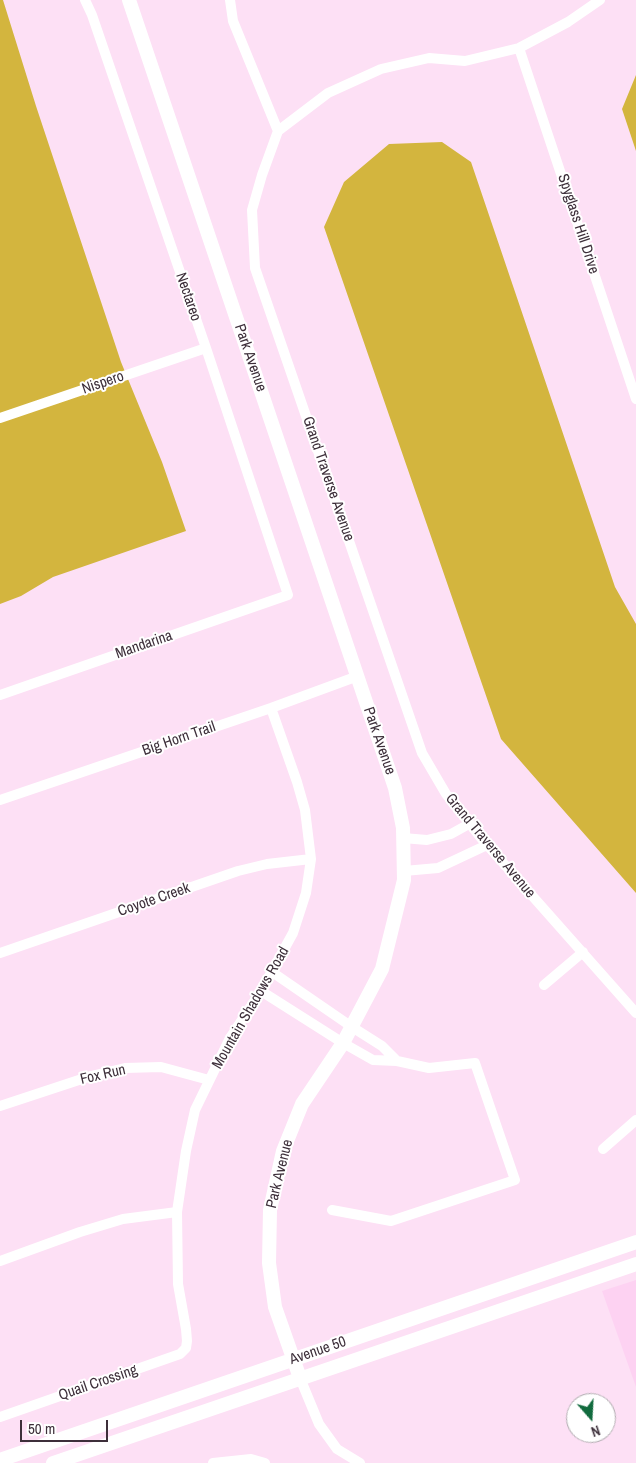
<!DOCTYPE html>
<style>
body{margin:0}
#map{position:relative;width:636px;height:1463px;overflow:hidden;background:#fde0f5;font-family:"Archivo Narrow",sans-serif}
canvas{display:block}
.north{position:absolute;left:566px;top:1393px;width:50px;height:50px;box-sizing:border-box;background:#fff;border:1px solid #b1acb0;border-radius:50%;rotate:161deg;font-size:14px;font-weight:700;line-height:20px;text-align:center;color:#3d2f3a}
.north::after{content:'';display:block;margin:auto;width:18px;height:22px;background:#126b3e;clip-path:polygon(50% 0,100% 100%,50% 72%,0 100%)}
.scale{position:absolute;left:20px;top:1420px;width:88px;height:22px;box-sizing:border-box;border:2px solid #3d2f3a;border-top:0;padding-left:6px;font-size:15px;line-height:18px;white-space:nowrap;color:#3d2f3a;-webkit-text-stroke:4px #fff;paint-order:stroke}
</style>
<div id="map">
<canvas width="636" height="1463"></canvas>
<div class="north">N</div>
<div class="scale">50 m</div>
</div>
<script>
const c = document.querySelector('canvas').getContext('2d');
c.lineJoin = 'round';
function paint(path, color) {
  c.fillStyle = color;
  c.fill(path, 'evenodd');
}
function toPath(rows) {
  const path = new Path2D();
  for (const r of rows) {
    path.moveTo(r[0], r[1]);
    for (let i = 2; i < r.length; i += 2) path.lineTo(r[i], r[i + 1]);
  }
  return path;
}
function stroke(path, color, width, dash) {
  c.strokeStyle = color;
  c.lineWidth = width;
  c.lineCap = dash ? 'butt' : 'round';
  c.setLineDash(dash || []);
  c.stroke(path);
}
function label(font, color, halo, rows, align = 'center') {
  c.font = font + ' "Archivo Narrow",sans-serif';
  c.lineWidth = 4;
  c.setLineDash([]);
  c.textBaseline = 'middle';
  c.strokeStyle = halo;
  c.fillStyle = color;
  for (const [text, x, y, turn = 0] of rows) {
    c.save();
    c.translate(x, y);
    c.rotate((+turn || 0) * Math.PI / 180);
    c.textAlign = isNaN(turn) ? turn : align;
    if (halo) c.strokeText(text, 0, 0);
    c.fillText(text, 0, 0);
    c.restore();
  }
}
paint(toPath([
 [636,1280,636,1387,602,1291]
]), '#fdd2f2');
paint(toPath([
 [0,0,3,0,36,106,121,362,162,462,186,531,53,577,21,596,0,604],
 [636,75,636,151,622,109],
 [442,142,471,162,615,587,636,624,636,893,501,739,324,227,344,182,389,144]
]), '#d3b53e');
stroke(toPath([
 [230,0,233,21,278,131],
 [600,0,568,22,519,48,465,61,429,58,381,69,328,93,278,131,262,175,252,210,255,268,422,753,446,794,481,838,636,1013],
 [519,48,636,399],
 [0,418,206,348],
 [0,695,288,595,206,348,92,15,85,0],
 [0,800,271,708,358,676],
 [403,838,427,840,451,834,469,824],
 [404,871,438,868,487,845],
 [0,953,238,871,267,864,311,859],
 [272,972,352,1027,382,1046,397,1061],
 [544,985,583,952],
 [261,991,343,1043,373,1060,397,1061,429,1068,475,1063,515,1180,391,1221,332,1210],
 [0,1106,91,1076,125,1068,161,1067,209,1080],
 [603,1149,636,1120],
 [0,1261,80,1232,123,1219,177,1212],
 [300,1378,319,1424,337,1449,360,1463],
 [0,1417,180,1354,186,1348,187,1341,186,1329,178,1284,177,1212,186,1151,195,1110,230,1038,261,991,293,933,306,893,311,859,305,810,297,782,271,708],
 [213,1463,251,1459,265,1463]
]), '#fff', 10);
stroke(toPath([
 [129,0,395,788,403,828,404,880,382,969,343,1043,302,1104,283,1151,270,1210,269,1263,275,1307,300,1378],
 [0,1460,636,1242],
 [53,1463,636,1264]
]), '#fff', 14);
label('15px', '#3d2f3a', '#fff', [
 ["Spyglass Hill Drive",578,224,72],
 ["Nectareo",188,297,71],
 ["Park Avenue",250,358,71],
 ["Nispero",103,383,-19],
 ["Grand Traverse Avenue",328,479,71],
 ["Mandarina",144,645,-19],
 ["Big Horn Trail",179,739,-19],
 ["Park Avenue",379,741,71],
 ["Grand Traverse Avenue",490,846,50],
 ["Coyote Creek",154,900,-19],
 ["Mountain Shadows Road",251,1008,-60],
 ["Fox Run",103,1075,-13],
 ["Park Avenue",280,1174,-76],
 ["Avenue 50",318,1351,-19],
 ["Quail Crossing",98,1383,-19]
]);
</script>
